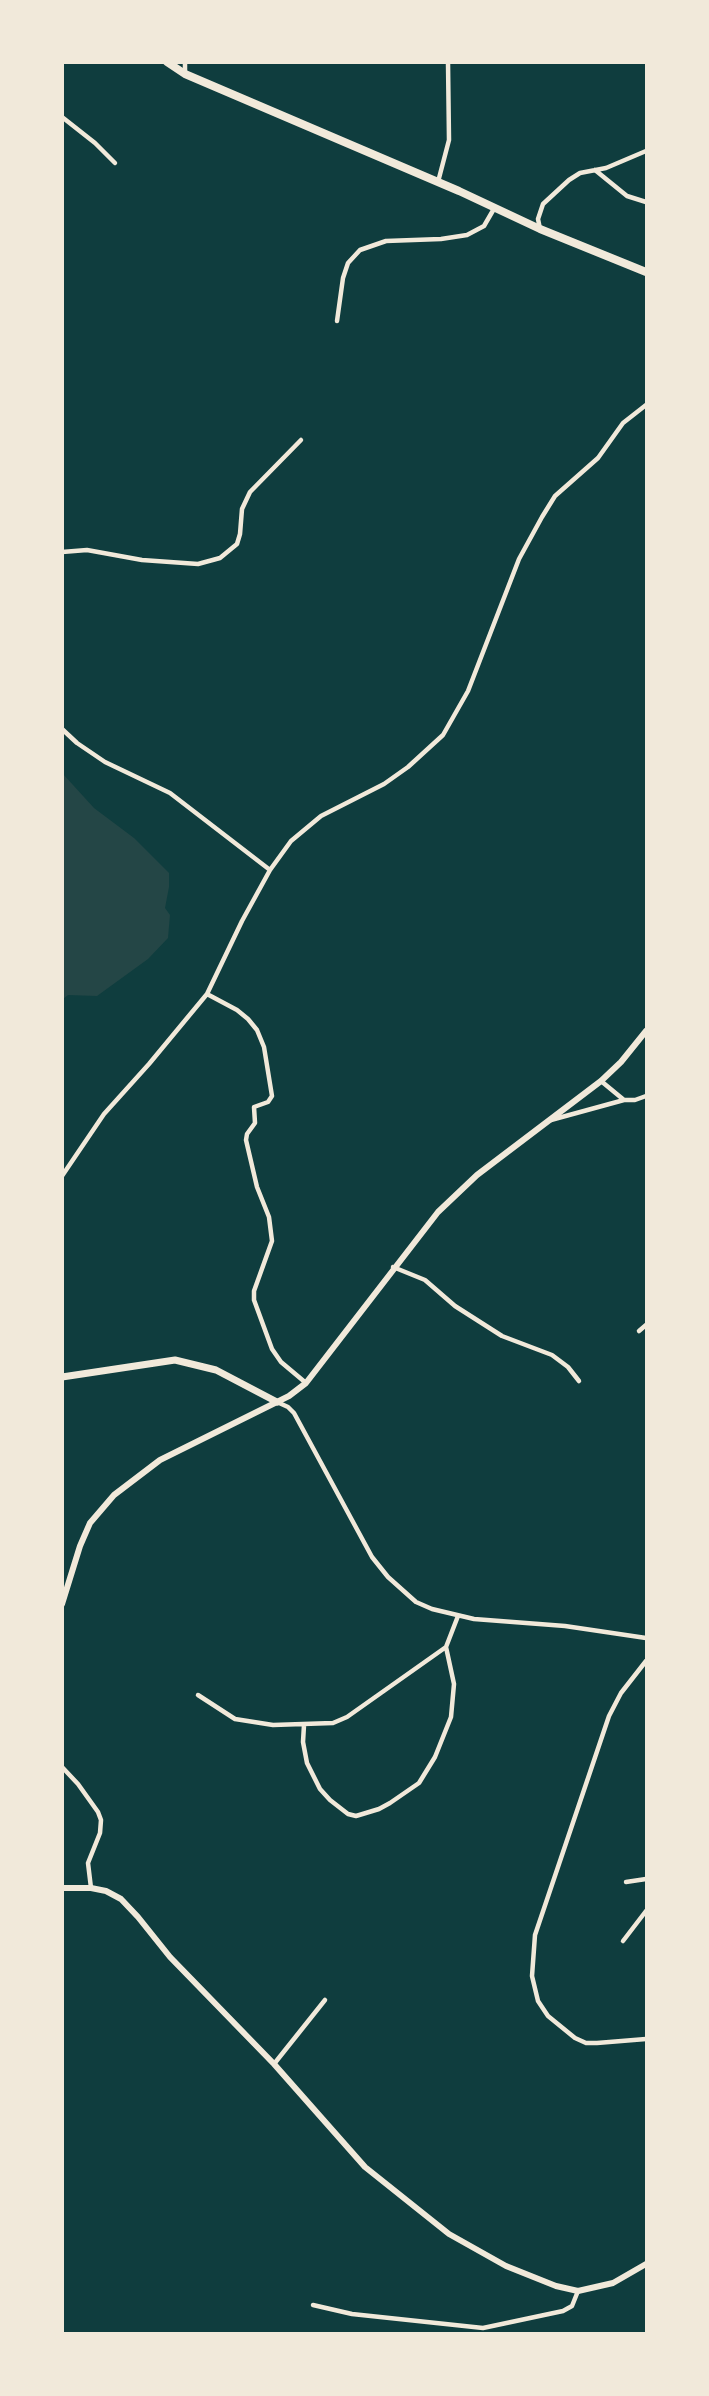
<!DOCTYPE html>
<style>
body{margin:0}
#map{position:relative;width:709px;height:2396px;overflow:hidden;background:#0f3d3e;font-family:Ubuntu,sans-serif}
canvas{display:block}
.frame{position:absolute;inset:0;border:64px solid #f1e9da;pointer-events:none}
</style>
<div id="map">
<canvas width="709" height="2396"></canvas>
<div class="frame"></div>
</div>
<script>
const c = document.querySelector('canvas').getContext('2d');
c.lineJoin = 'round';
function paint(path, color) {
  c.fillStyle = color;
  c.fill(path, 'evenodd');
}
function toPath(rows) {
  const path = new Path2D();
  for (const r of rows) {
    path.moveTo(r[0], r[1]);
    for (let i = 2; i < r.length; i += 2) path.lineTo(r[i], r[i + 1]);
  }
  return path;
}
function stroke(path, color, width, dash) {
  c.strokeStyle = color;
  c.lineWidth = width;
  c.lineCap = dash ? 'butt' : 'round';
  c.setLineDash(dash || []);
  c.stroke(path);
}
paint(toPath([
 [63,774,94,808,134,838,169,873,169,887,165,908,170,915,168,938,148,959,97,996,68,995,63,999]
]), '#244646');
stroke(toPath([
 [185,62,185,74],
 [62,117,95,143,115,163],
 [595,170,627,196,646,202],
 [438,182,449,140,448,62],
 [540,229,538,219,543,204,569,180,580,173,606,168,646,151],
 [337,321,343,278,348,263,360,250,386,241,441,239,467,235,484,226,495,207],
 [62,552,87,550,142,560,198,564,220,558,237,544,240,534,242,509,250,492,301,440],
 [62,729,77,743,105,762,170,793,270,870],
 [207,994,237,1010,248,1019,257,1030,264,1047,272,1096,268,1102,254,1107,255,1123,247,1134,246,1140,257,1187,269,1217,272,1241,254,1291,254,1300,272,1349,281,1362,306,1383],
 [601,1081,624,1100,635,1100,646,1096],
 [551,1120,624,1100],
 [62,1176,104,1114,149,1064,207,994,242,921,270,870,291,841,321,816,384,784,408,767,443,735,468,691,519,559,542,517,555,496,598,458,623,423,646,405],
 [393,1267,425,1280,455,1306,502,1336,552,1355,568,1367,579,1381],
 [639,1331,646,1325],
 [277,1402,288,1407,294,1413,372,1557,388,1577,416,1602,432,1609,474,1619,565,1626,646,1638],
 [646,1661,621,1693,609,1716,535,1935,532,1976,538,2001,548,2016,575,2038,586,2043,597,2043,646,2039],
 [198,1695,235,1719,273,1725,333,1723,347,1717,446,1647,458,1616],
 [304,1725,303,1742,307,1763,320,1789,330,1800,348,1814,356,1816,379,1809,390,1803,419,1783,435,1757,451,1717,454,1684,446,1647],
 [62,1767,78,1784,98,1812,101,1820,100,1833,88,1863,91,1888],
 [626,1882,646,1879],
 [623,1941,646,1911],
 [274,2064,325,2000],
 [313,2305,352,2314,483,2328,563,2311,572,2306,578,2291]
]), '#f1e9da', 4.5);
stroke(toPath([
 [62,1604,80,1546,90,1523,114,1495,160,1460,289,1396,306,1383,438,1212,477,1175,601,1081,621,1062,646,1031],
 [62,1888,91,1888,106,1891,121,1899,138,1917,170,1957,274,2064,365,2167,449,2234,506,2266,556,2286,578,2291,613,2283,646,2264]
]), '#f1e9da', 6);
stroke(toPath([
 [62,1377,175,1360,216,1370,277,1402]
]), '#f1e9da', 7);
stroke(toPath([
 [167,62,185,74,459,191,540,229,646,272]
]), '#f1e9da', 8);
</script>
